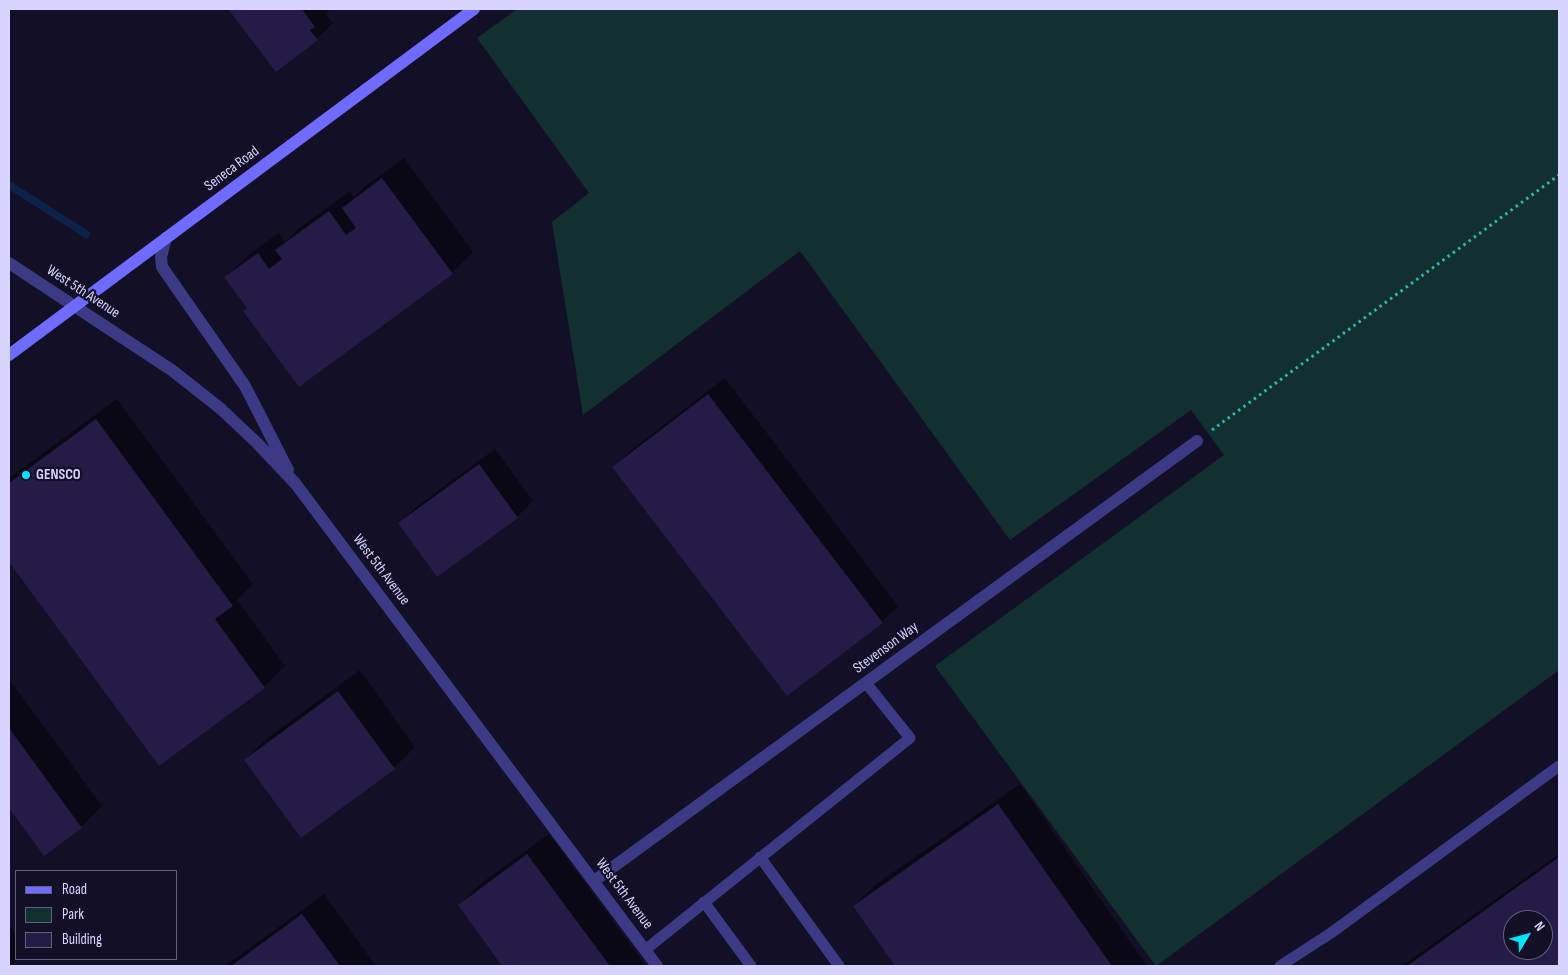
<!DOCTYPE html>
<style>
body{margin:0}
#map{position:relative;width:1568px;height:975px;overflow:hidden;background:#130f26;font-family:"Sofia Sans Condensed",sans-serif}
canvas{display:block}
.frame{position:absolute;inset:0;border:10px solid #d9d4ff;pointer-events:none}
.legend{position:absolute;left:15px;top:870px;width:162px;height:90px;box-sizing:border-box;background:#130f26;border:1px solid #625e7d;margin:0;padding:6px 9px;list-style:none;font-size:15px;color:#d9d4ff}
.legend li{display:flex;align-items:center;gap:10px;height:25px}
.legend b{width:25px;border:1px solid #625e7d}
.north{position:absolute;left:1503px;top:910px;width:50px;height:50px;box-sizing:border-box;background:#130f26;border:1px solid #625e7d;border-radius:50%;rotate:53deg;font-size:14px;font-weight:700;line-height:20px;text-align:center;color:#d9d4ff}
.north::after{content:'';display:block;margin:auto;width:18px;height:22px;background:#00e5ff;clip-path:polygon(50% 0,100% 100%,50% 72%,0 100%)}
</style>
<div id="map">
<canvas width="1568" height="975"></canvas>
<div class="frame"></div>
<ul class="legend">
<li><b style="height:6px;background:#6f6bff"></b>Road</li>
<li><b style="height:14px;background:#12302f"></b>Park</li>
<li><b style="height:14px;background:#241b47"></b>Building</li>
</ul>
<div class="north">N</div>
</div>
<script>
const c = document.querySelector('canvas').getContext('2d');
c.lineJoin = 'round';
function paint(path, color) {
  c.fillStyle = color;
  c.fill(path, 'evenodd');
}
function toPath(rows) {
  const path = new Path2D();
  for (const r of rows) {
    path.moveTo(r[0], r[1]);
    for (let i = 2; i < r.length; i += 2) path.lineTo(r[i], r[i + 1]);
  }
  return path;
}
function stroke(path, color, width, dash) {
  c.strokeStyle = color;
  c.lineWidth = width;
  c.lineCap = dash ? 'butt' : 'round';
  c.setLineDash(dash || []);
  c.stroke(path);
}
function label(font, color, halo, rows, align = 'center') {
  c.font = font + ' "Sofia Sans Condensed",sans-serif';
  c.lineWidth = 4.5;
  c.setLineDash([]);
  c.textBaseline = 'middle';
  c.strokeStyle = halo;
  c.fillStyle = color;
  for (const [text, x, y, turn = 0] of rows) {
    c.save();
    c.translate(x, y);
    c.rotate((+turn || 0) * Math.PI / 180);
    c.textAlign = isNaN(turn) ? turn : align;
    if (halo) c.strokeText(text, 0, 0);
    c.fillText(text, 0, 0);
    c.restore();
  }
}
paint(toPath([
 [517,9,1559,9,1559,670,1156,966,935,666,1224,455,1191,410,1010,540,800,251,583,415,552,222,589,193,477,38]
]), '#12302f');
paint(toPath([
 [230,9,330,9,326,14,333,23,317,39,276,70],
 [404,158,473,252,452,273,248,307,226,277,247,256,279,233,285,242,298,229,350,191,354,197,364,187],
 [725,378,898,606,882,622,787,694,614,467,630,451],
 [117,399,253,584,237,600,285,666,264,687,159,764,9,560,9,478],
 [495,449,533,501,517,517,400,523,416,507],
 [360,670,415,747,394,768,245,760,266,739],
 [9,679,102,806,81,827,44,855,9,806],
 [1020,784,1147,966,896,966,854,906,875,885],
 [549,834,646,966,504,966,459,905,480,884],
 [1559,854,1559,966,1402,966],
 [1513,920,1543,920,1543,950,1513,950],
 [324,894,376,966,225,966],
 [9,924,16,935,16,959,18,959,10,966,9,966]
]), '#0007');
stroke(toPath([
 [9,185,86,234]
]), '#0c2248', 8);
paint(toPath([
 [228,9,302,9,315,27,310,30,318,40,276,72],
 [382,178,453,274,299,387,243,311,247,308,224,277,258,253,269,269,282,259,275,250,329,211,346,235,356,228,342,208],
 [708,394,883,623,787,696,612,467],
 [96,419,233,606,215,619,265,688,159,766,9,562,9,483],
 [479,464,518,518,437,577,398,523],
 [338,691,395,769,301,838,244,760],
 [9,728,82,828,44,856,9,808],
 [998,804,1112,966,895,966,853,906],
 [527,854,610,966,502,966,458,905],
 [1559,857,1559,966,1407,966],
 [1513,920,1543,920,1543,950,1513,950],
 [302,914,340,966,231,966]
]), '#241b47');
stroke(toPath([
 [1212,430,1559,175]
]), '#2fb8b0', 3, [2.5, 4]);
stroke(toPath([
 [760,857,839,966],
 [704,902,751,966],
 [645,950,910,738,866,683],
 [1280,966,1331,933,1559,766]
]), '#3d3a85', 11);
stroke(toPath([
 [594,881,1197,441]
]), '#3d3a85', 12);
stroke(toPath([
 [166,238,161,257,162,267,245,386,288,470],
 [9,263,173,371,221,409,257,443,295,483,657,966]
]), '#3d3a85', 12);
stroke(toPath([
 [9,355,474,9]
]), '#6f6bff', 12);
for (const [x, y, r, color] of [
 [26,475,5,"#00e5ff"]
]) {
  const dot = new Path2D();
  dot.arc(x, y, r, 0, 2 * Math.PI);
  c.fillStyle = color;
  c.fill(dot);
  stroke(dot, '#130f26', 2);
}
label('15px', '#d9d4ff', '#130f26', [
 ["Seneca Road",232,169,-37],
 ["West 5th Avenue",83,292,33],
 ["West 5th Avenue",381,570,53],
 ["Stevenson Way",886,648,-36],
 ["West 5th Avenue",624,894,53]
]);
label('bold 15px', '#d9d4ff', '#130f26', [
 ["GENSCO",36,475]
], 'left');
</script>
